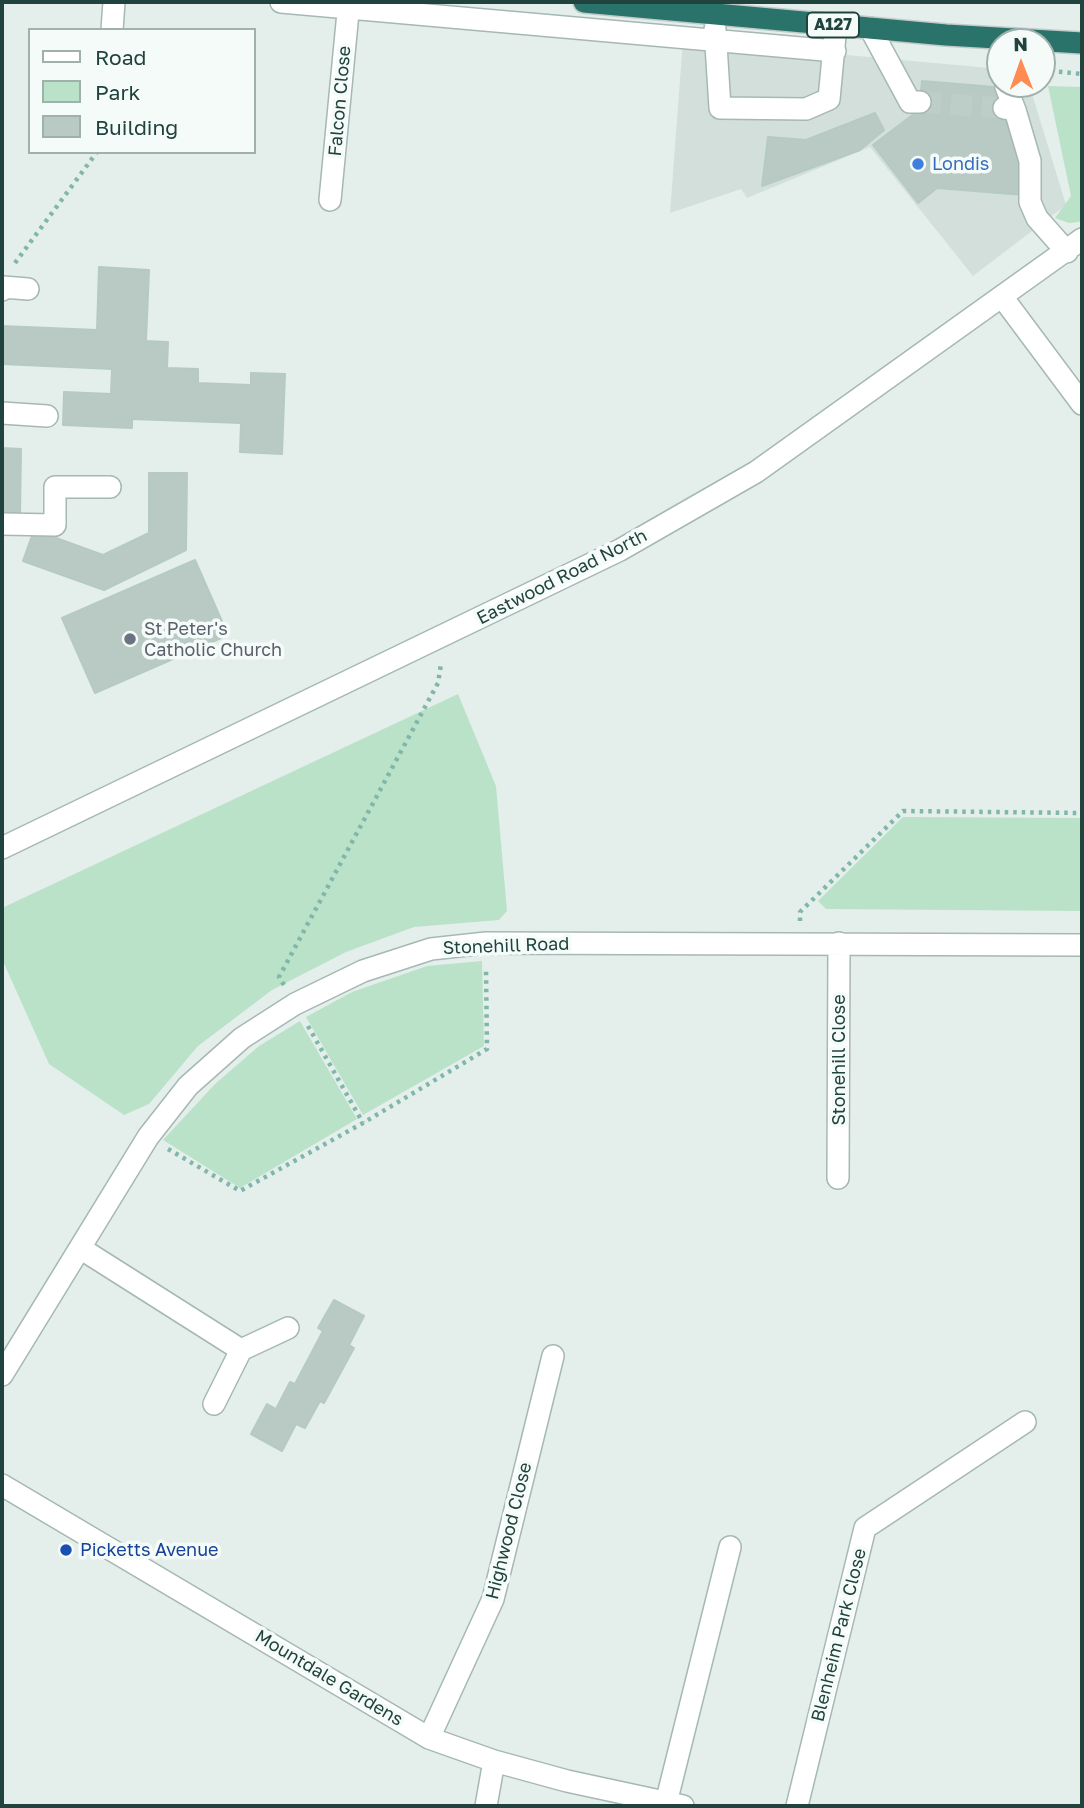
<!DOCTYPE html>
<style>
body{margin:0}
#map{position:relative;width:1084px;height:1808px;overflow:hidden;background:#e4efeb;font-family:"Golos Text",sans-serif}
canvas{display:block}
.frame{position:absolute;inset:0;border:4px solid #21433d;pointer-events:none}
.legend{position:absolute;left:28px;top:28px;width:228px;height:126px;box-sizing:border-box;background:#f5fbf8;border:2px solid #a0b1ad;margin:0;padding:9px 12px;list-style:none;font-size:21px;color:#21433d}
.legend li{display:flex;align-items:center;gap:14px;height:35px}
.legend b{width:35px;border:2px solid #a0b1ad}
.north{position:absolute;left:986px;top:28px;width:70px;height:70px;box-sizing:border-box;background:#f5fbf8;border:2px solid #a0b1ad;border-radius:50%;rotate:359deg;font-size:19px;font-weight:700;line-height:28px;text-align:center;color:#21433d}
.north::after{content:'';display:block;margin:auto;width:24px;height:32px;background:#ff8a52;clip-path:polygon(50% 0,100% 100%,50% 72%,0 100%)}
</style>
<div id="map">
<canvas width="1084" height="1808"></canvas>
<div class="frame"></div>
<ul class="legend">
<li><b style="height:9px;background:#fff"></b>Road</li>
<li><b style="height:19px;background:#bae2c8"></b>Park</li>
<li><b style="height:19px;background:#b9cac4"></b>Building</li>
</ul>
<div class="north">N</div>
</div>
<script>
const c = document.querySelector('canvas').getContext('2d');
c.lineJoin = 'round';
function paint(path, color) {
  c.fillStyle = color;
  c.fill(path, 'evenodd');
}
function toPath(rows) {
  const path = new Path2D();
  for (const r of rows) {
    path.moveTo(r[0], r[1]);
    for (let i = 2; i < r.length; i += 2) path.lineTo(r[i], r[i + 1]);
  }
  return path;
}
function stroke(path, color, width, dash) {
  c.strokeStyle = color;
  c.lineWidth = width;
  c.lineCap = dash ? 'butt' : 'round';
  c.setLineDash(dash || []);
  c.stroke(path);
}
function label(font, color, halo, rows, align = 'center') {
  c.font = font + ' "Golos Text",sans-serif';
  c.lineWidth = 7;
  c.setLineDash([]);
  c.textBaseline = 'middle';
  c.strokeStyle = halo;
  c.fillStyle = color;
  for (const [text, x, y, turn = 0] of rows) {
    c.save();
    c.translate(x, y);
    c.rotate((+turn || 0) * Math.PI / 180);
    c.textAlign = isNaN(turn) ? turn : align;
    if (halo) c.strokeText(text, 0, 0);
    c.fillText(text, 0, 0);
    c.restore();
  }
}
paint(toPath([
 [683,40,1000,69,1000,84,1029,84,1066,205,973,276,870,147,747,198,741,189,670,213]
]), '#d2dfda');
paint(toPath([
 [1048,86,1082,87,1082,219,1079,222,1069,223,1055,218,1071,196],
 [458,694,496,786,507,911,499,920,414,927,346,952,272,990,198,1046,149,1104,124,1115,49,1064,2,959,2,908],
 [903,817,1082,818,1082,911,826,909,818,901],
 [482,961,484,1046,363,1115,306,1017,352,992,427,966],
 [300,1021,357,1119,240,1188,163,1140,215,1084,259,1046]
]), '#bae2c8');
const building = toPath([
 [922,81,994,87,1027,160,1024,195,937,188,918,203,873,145,919,110,922,81],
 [875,113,884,130,860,150,762,186,768,137,806,140,875,113],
 [99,267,149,270,146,341,168,342,167,368,198,369,198,383,251,385,251,373,285,374,282,454,240,452,241,423,132,419,132,428,63,425,64,392,111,394,112,369,2,364,2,326,97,330,99,267],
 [2,448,21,449,20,515,2,514,2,448],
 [149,473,187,473,186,550,104,590,23,561,34,530,103,555,149,533,149,473],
 [195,560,228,635,95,693,62,618,195,560],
 [334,1300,364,1316,349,1345,354,1348,324,1403,320,1401,305,1428,296,1424,282,1451,251,1434,267,1404,276,1409,290,1382,295,1384,323,1331,318,1328,334,1300]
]);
paint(building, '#b9cac4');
stroke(building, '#b5cac3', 2);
stroke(toPath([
 [920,102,1004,108]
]), '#bdcdc8', 21, [21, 10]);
const minor = toPath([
 [281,2,835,51],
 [870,28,910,102,920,102],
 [715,29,720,108,806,109,829,99,836,25],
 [112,30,114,2],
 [1004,108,1015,110,1006,87,1009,84],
 [1015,110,1030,161,1030,202,1037,218,1067,252],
 [330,200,349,2],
 [2,290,3,287,28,289],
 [1003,298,1082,404],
 [2,413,47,416],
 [2,524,55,525,55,487,110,487],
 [2,848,620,550,756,472,1082,239],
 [838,1178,839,943],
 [80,1248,241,1350],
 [2,1375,148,1137,188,1086,242,1038,295,1004,363,971,431,949,486,943,1082,945],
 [214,1404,241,1350,288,1328],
 [2,1485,429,1738,494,1761,567,1781,683,1806],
 [429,1738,493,1599,553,1356],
 [666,1803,730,1547],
 [486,1806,494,1761],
 [797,1806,865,1528,1025,1422]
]);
const highway = toPath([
 [584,2,946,35,1082,43]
]);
stroke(minor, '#a6b8b3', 24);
stroke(highway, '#c1cac9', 24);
stroke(toPath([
 [1042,70,1082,74],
 [15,263,97,152],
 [800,921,800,912,903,811,1082,813],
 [284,985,279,977,438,683,441,664],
 [308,1026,363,1123],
 [168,1149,240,1191,363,1123,487,1049,486,968]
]), '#81b6aa', 4.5, [3.5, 5]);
stroke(minor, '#fff', 21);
stroke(highway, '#29736a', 21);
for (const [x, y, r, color] of [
 [918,164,7,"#3f7fe0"],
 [130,639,7,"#6b7280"],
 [66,1550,7,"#1a4fb4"]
]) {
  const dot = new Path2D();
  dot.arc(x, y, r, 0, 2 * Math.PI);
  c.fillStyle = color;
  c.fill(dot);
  stroke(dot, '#f5fbf8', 2.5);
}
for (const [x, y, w] of [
 [833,25,52]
]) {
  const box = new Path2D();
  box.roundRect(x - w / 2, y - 12.5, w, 25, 5);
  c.fillStyle = '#f5fbf8';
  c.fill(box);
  stroke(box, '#21433d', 2);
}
label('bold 16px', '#21433d', null, [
 ["A127",833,25]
]);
label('18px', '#21433d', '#f5fbf8', [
 ["Falcon Close",340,101,-85],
 ["Eastwood Road North",562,577,-27],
 ["Stonehill Road",506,946,-2],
 ["Stonehill Close",839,1060,-90],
 ["Highwood Close",509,1531,-76],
 ["Blenheim Park Close",839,1635,-76],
 ["Mountdale Gardens",329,1678,31]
]);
label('18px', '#366cbe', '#f5fbf8', [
 ["Londis",932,164]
], 'left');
label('18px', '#5b616d', '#f5fbf8', [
 ["St Peter's",144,629],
 ["Catholic Church",144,650]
], 'left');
label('18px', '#164399', '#f5fbf8', [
 ["Picketts Avenue",80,1550]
], 'left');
</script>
